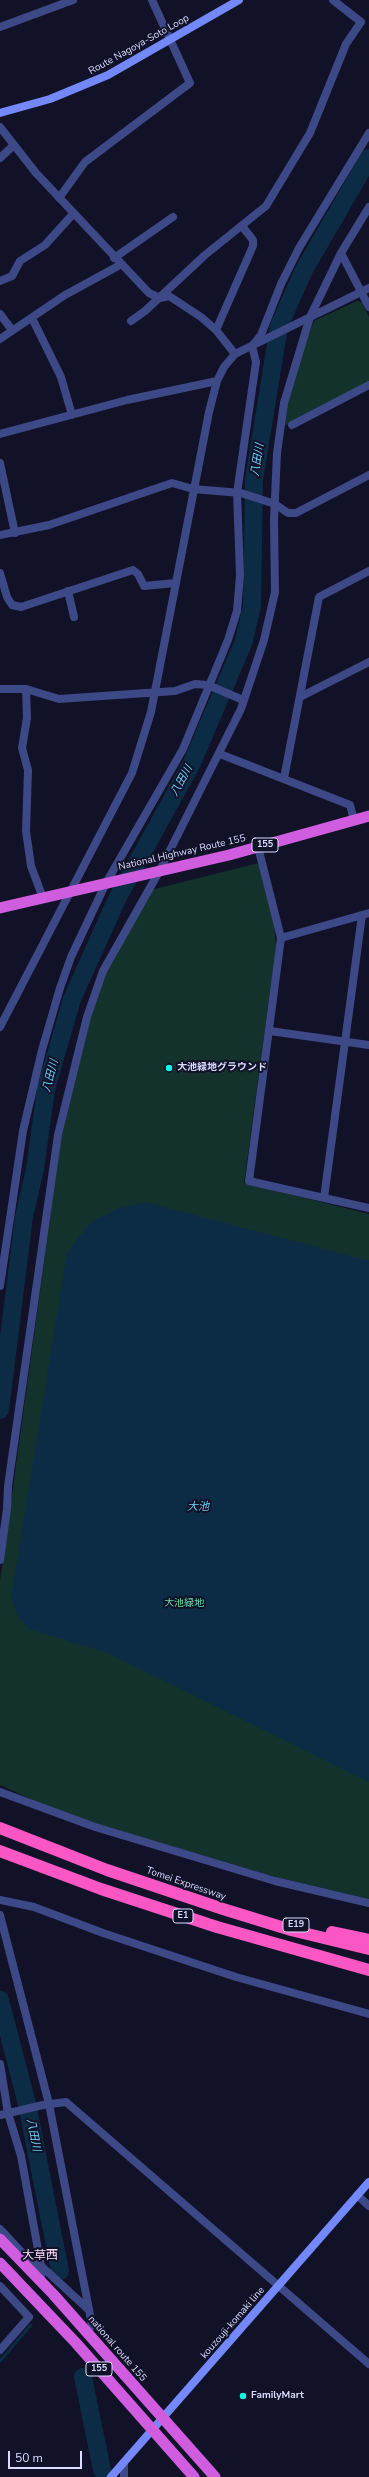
<!DOCTYPE html>
<meta charset="utf-8">
<style>
body{margin:0}
#map{position:relative;width:369px;height:2477px;overflow:hidden;background:#111128;font-family:"Nunito Sans",sans-serif}
canvas{display:block}
.scale{position:absolute;left:8px;top:2451px;width:74px;height:18px;box-sizing:border-box;border:2px solid #d9dcfe;border-top:0;padding-left:5px;font-size:12px;line-height:14px;white-space:nowrap;color:#d9dcfe;-webkit-text-stroke:3px #111128;paint-order:stroke}
</style>
<div id="map">
<canvas width="369" height="2477"></canvas>
<div class="scale">50 m</div>
</div>
<script>
const c = document.querySelector('canvas').getContext('2d');
c.lineJoin = 'round';
function paint(path, color) {
  c.fillStyle = color;
  c.fill(path, 'evenodd');
}
function toPath(rows) {
  const path = new Path2D();
  for (const r of rows) {
    path.moveTo(r[0], r[1]);
    for (let i = 2; i < r.length; i += 2) path.lineTo(r[i], r[i + 1]);
  }
  return path;
}
function stroke(path, color, width, dash) {
  c.strokeStyle = color;
  c.lineWidth = width;
  c.lineCap = dash ? 'butt' : 'round';
  c.setLineDash(dash || []);
  c.stroke(path);
}
function label(font, color, halo, rows, align = 'center') {
  c.font = font + ' "Nunito Sans","Noto Sans JP",sans-serif';
  c.lineWidth = 4;
  c.setLineDash([]);
  c.textBaseline = 'middle';
  c.strokeStyle = halo;
  c.fillStyle = color;
  for (const [text, x, y, turn = 0] of rows) {
    c.save();
    c.translate(x, y);
    c.rotate((+turn || 0) * Math.PI / 180);
    c.textAlign = isNaN(turn) ? turn : align;
    if (halo) c.strokeText(text, 0, 0);
    c.fillText(text, 0, 0);
    c.restore();
  }
}
paint(toPath([
 [357,301,362,302,369,317,369,383,284,426,286,409,300,358,314,321],
 [259,863,274,922,276,947,244,1183,369,1214,369,1899,276,1877,97,1824,35,1801,0,1785,0,1581,61,1140,90,1019,106,971,151,890]
]), '#14322c');
paint(toPath([
 [145,1202,369,1261,369,1782,108,1653,29,1629,17,1615,11,1598,67,1252,91,1222,117,1209]
]), '#0c2c46');
stroke(toPath([
 [0,2361,31,2325]
]), '#0c2c46', 3);
stroke(toPath([
 [0,1410,24,1217,35,1169,46,1089,72,999,117,899,192,763,244,641,252,606,254,480,279,326,304,270,369,158],
 [0,2000,27,2104,60,2271],
 [83,2377,102,2470]
]), '#0c2c46', 18);
stroke(toPath([
 [0,27,73,0],
 [0,127,36,173,149,293,160,298,169,296,201,317,216,330,235,354,224,367,217,381,209,412,151,712,132,773,0,1027],
 [0,158,14,145],
 [59,198,85,162,190,83,152,0],
 [369,207,341,253,369,307],
 [114,258,173,217],
 [0,281,12,276,20,261,45,245,73,214],
 [0,314,12,330],
 [32,318,61,377,72,415],
 [131,321,145,311,205,255,266,206,310,133,346,44,361,22,333,0],
 [216,330,253,246,253,240,242,226],
 [0,339,65,295,120,265],
 [292,425,369,385],
 [0,434,127,400,217,381],
 [0,463,15,533],
 [0,535,49,525,172,483,193,489,241,493,275,504,288,513,296,513,369,475],
 [0,573,7,597,12,605,21,607,133,570,138,574,144,586,175,583],
 [68,591,74,617],
 [0,689,26,689,59,699,175,691,195,684,208,685,243,700],
 [26,689,27,718,22,748,28,770,26,831,31,866,43,898],
 [300,697,369,662],
 [220,754,350,805,354,820],
 [284,778,319,597,369,571],
 [258,847,281,938,249,1181,369,1208],
 [281,938,369,913],
 [270,1031,369,1045],
 [324,1198,362,915],
 [0,1286,23,1131,42,1050,60,988,71,957,106,883,183,749,228,640,237,611,240,575,237,493,256,362,252,346,261,335,281,284,299,248,369,133],
 [0,1560,7,1509,8,1486,58,1135,87,1017,103,971,160,870,241,709,264,640,275,592,274,520,277,453,284,403,310,317,341,253],
 [0,1792,95,1827,275,1881,369,1903],
 [0,1900,34,1907,103,1933,236,1977,369,2014],
 [0,1915,49,2104,92,2325,86,2333],
 [0,2064,8,2113,21,2156,41,2266,41,2281],
 [0,2115,43,2105,66,2102,369,2364],
 [357,2195,369,2206],
 [0,2229,41,2273],
 [41,2266,89,2310],
 [0,2286,29,2317,0,2350],
 [124,2463,124,2477]
]), '#3d4886', 8);
stroke(toPath([
 [235,354,369,288]
]), '#3d4886', 8);
stroke(toPath([
 [0,113,50,99,108,75,239,0],
 [111,2477,369,2182]
]), '#7389fb', 8);
stroke(toPath([
 [0,908,229,855,369,816],
 [0,2239,53,2294,215,2477],
 [0,2263,76,2343,194,2477]
]), '#d05de0', 11);
stroke(toPath([
 [0,1828,107,1870,223,1909,291,1930,369,1949],
 [0,1851,101,1889,217,1927,369,1970],
 [332,1932,369,1940]
]), '#fb57c4', 12);
for (const [x, y, r, color] of [
 [169,1068,4,"#0af9e5"],
 [243,2396,4,"#0af9e5"]
]) {
  const dot = new Path2D();
  dot.arc(x, y, r, 0, 2 * Math.PI);
  c.fillStyle = color;
  c.fill(dot);
  stroke(dot, '#111128', 1.5);
}
for (const [x, y, w] of [
 [265,845,26],
 [183,1916,20],
 [296,1925,26],
 [99,2369,26]
]) {
  const box = new Path2D();
  box.roundRect(x - w / 2, y - 7, w, 14, 3);
  c.fillStyle = '#111128';
  c.fill(box);
  stroke(box, '#d9dcfe', 1);
}
label('bold 9px', '#d9dcfe', null, [
 ["155",265,845],
 ["E1",183,1916],
 ["E19",296,1925],
 ["155",99,2369]
]);
label('10px', '#d9dcfe', '#111128', [
 ["Route Nagoya-Soto Loop",139,45,-29],
 ["National Highway Route 155",182,853,-13],
 ["Tomei Expressway",186,1884,19],
 ["kouzouji-komaki line",233,2323,-49],
 ["national route 155",117,2349,49]
]);
label('bold 10px', '#d9dcfe', '#111128', [
 ["大池緑地グラウンド",177,1068],
 ["FamilyMart",251,2396]
], 'left');
label('10px', '#66dda9', '#111128', [
 ["大池緑地",184,1604]
]);
label('italic 11px', '#6ad3fb', '#111128', [
 ["八田川",258,460,-81],
 ["八田川",182,781,-61],
 ["八田川",51,1076,-76],
 ["大池",198,1507],
 ["八田川",33,2135,79]
]);
label('12px', '#fedbf8', '#111128', [
 ["大草西",40,2256]
]);
</script>
